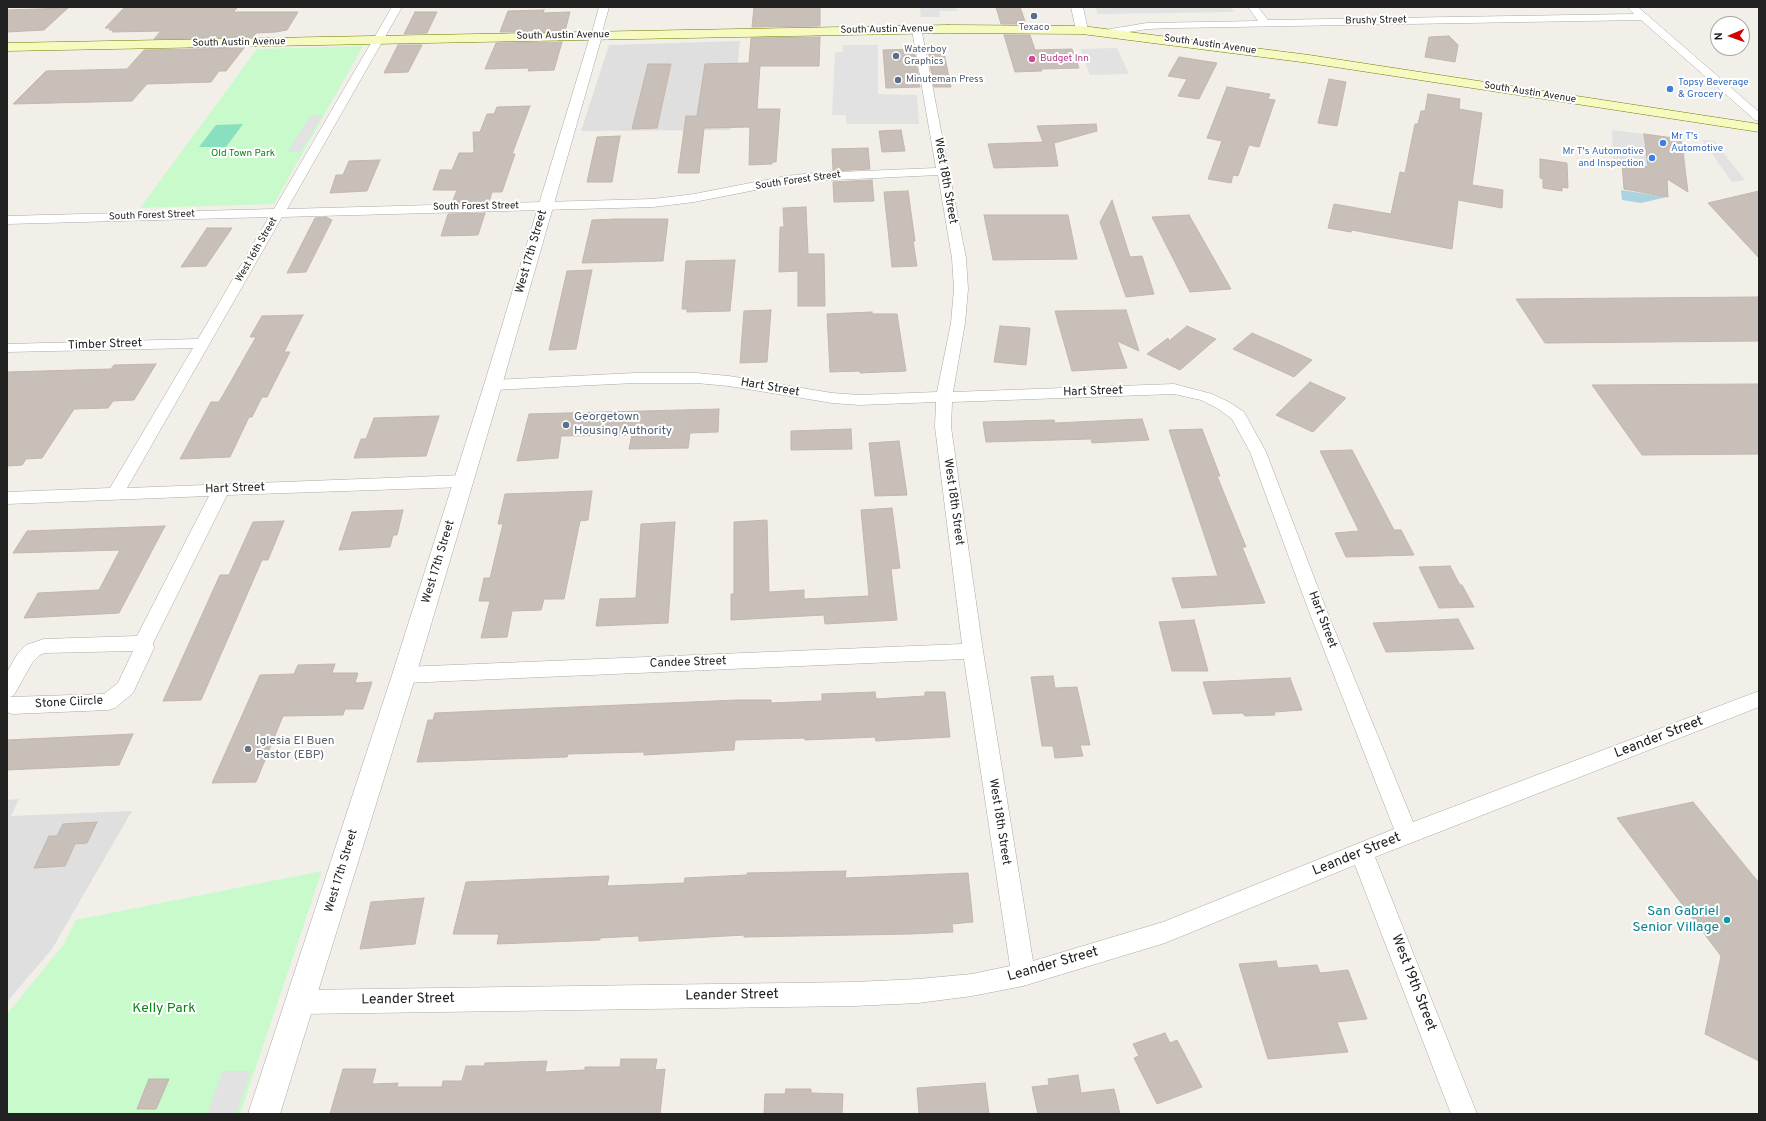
<!DOCTYPE html>
<style>
body{margin:0}
#map{position:relative;width:1766px;height:1121px;overflow:hidden;background:#f2efe9;font-family:Overpass,sans-serif}
canvas{display:block}
.frame{position:absolute;inset:0;border:8px solid #222;pointer-events:none}
.north{position:absolute;left:1710px;top:16px;width:40px;height:40px;box-sizing:border-box;background:#fff;border:1px solid #a7a7a7;border-radius:50%;rotate:268deg;font-size:11px;font-weight:700;line-height:16px;text-align:center;color:#222}
.north::after{content:'';display:block;margin:auto;width:14px;height:18px;background:#d40000;clip-path:polygon(50% 0,100% 100%,50% 72%,0 100%)}
</style>
<div id="map">
<canvas width="1766" height="1121"></canvas>
<div class="frame"></div>
<div class="north">N</div>
</div>
<script>
const c = document.querySelector('canvas').getContext('2d');
c.lineJoin = 'round';
function paint(path, color) {
  c.fillStyle = color;
  c.fill(path, 'evenodd');
}
function toPath(rows) {
  const path = new Path2D();
  for (const r of rows) {
    path.moveTo(r[0], r[1]);
    for (let i = 2; i < r.length; i += 2) path.lineTo(r[i], r[i + 1]);
  }
  return path;
}
function stroke(path, color, width, dash) {
  c.strokeStyle = color;
  c.lineWidth = width;
  c.lineCap = dash ? 'butt' : 'round';
  c.setLineDash(dash || []);
  c.stroke(path);
}
function label(font, color, halo, rows, align = 'center') {
  c.font = font + ' Overpass,sans-serif';
  c.lineWidth = 4;
  c.setLineDash([]);
  c.textBaseline = 'middle';
  c.strokeStyle = halo;
  c.fillStyle = color;
  for (const [text, x, y, turn = 0] of rows) {
    c.save();
    c.translate(x, y);
    c.rotate((+turn || 0) * Math.PI / 180);
    c.textAlign = isNaN(turn) ? turn : align;
    if (halo) c.strokeText(text, 0, 0);
    c.fillText(text, 0, 0);
    c.restore();
  }
}
paint(toPath([
 [740,41,731,130,581,131,609,45],
 [19,799,11,816,132,811,52,949,7,1002,7,800]
]), '#e0dfdf');
paint(toPath([
 [363,46,274,204,140,208,257,49],
 [322,871,240,1114,7,1114,7,1014,64,944,76,920]
]), '#c8facc');
paint(toPath([
 [243,124,226,147,199,147,216,125]
]), '#88e0be');
paint(toPath([
 [920,7,956,7,957,11,939,11,940,17,921,17],
 [1095,7,1231,7,1234,12,1098,14],
 [843,45,878,45,878,94,917,95,919,124,846,124,846,115,832,115,835,52,843,52],
 [1117,48,1129,74,1090,75,1080,49],
 [311,115,323,115,300,152,288,152],
 [1612,130,1644,134,1644,145,1685,152,1686,173,1613,161],
 [1702,140,1714,141,1745,180,1732,182],
 [223,1071,251,1071,236,1114,207,1114]
]), '#e2e2e2');
paint(toPath([
 [1621,190,1667,197,1641,203,1622,200]
]), '#aad3df');
const building = toPath([
 [125,7,238,7,233,12,298,12,287,30,276,32,256,33,253,37,154,39,161,31,112,32,114,30,109,30,111,28,105,28,125,7],
 [754,7,820,7,820,26,752,27,754,7],
 [996,7,1020,7,1026,24,1001,24,996,7],
 [68,8,44,30,7,32,7,10,68,8],
 [544,10,543,13,570,12,565,31,500,32,508,11,544,10],
 [415,12,437,12,427,33,404,34,415,12],
 [1004,35,1030,35,1035,50,1072,49,1079,68,1041,69,1042,71,1015,72,1004,35],
 [1449,36,1458,45,1455,62,1425,57,1429,37,1449,36],
 [820,37,819,66,760,66,757,109,780,109,776,162,772,162,772,164,749,165,750,127,704,128,699,173,678,173,686,116,697,116,705,64,749,63,751,38,820,37],
 [562,42,554,70,528,71,529,68,485,69,496,43,562,42],
 [398,45,422,45,408,72,384,73,398,45],
 [244,48,226,71,219,71,211,82,147,84,132,101,13,104,46,71,127,69,144,50,244,48],
 [927,48,943,48,951,87,934,87,927,48],
 [914,49,920,87,886,88,883,50,914,49],
 [1179,57,1217,63,1199,99,1178,96,1187,79,1168,76,1179,57],
 [648,64,671,64,657,128,632,129,648,64],
 [1329,79,1346,82,1337,126,1318,123,1329,79],
 [1227,87,1270,94,1268,99,1275,100,1259,147,1249,145,1238,176,1233,175,1231,183,1208,179,1222,141,1207,138,1227,87],
 [1428,94,1460,99,1459,109,1482,113,1472,185,1503,190,1502,208,1458,200,1452,249,1352,230,1351,232,1328,228,1334,204,1391,214,1400,172,1405,173,1415,124,1418,124,1421,111,1425,111,1428,94],
 [530,106,512,154,515,154,502,192,492,192,489,202,452,203,457,190,433,190,440,170,452,170,459,153,474,153,473,132,480,132,487,114,494,114,497,107,530,106],
 [1096,124,1097,131,1054,143,1058,166,994,168,988,144,1043,142,1037,126,1096,124],
 [901,130,905,151,882,152,879,131,901,130],
 [1644,134,1681,139,1688,192,1667,179,1668,197,1624,189,1622,163,1648,167,1644,134],
 [620,136,612,182,587,182,597,137,620,136],
 [868,148,870,169,833,171,832,149,868,148],
 [1540,159,1567,163,1568,188,1562,187,1562,191,1543,188,1543,179,1540,178,1540,159],
 [380,160,367,191,330,193,336,175,343,175,349,161,380,160],
 [872,180,874,201,834,202,833,182,872,180],
 [908,191,915,241,913,241,917,266,892,267,884,192,908,191],
 [1759,191,1759,258,1708,203,1759,191],
 [1112,200,1130,257,1142,256,1154,294,1126,297,1100,222,1112,200],
 [806,207,808,254,824,254,825,306,798,306,798,271,779,272,780,227,784,227,783,208,806,207],
 [485,213,478,235,441,236,448,214,485,213],
 [984,215,1068,215,1077,259,993,260,984,215],
 [1189,215,1231,289,1190,292,1152,217,1189,215],
 [326,217,332,220,306,272,287,273,315,218,326,217],
 [616,219,668,219,663,261,582,263,592,220,616,219],
 [207,228,232,228,206,266,181,267,207,228],
 [735,260,730,311,687,312,687,309,682,309,686,261,735,260],
 [592,270,576,349,549,350,567,271,592,270],
 [1759,297,1759,341,1545,343,1516,299,1759,297],
 [771,310,767,362,740,363,744,311,771,310],
 [1126,310,1139,351,1117,341,1127,368,1072,371,1055,311,1126,310],
 [872,312,872,314,897,314,906,371,860,373,860,371,830,372,827,314,872,312],
 [303,315,284,352,290,352,267,397,262,397,252,417,249,417,230,457,180,459,211,402,219,402,230,383,256,337,250,337,262,316,303,315],
 [1000,326,1030,328,1026,365,994,362,1000,326],
 [1187,326,1216,339,1180,370,1147,354,1168,338,1169,341,1187,326],
 [1252,333,1284,347,1312,360,1294,377,1233,349,1252,333],
 [156,364,134,400,113,401,108,408,74,409,42,458,26,459,22,465,7,466,7,372,111,369,114,365,156,364],
 [1310,382,1346,398,1313,432,1276,415,1310,382],
 [1759,384,1759,454,1642,455,1592,385,1759,384],
 [719,409,718,432,690,433,688,448,629,449,632,435,561,436,558,458,517,461,529,414,719,409],
 [439,416,426,456,354,458,361,439,366,439,374,418,439,416],
 [1142,419,1149,440,1092,443,1091,439,986,442,983,422,1054,420,1055,423,1142,419],
 [851,429,852,449,791,450,791,431,851,429],
 [1202,429,1220,476,1217,476,1246,547,1242,547,1265,603,1182,608,1172,578,1218,576,1169,430,1202,429],
 [899,441,907,495,875,496,869,443,899,441],
 [1352,450,1394,530,1401,530,1414,555,1346,557,1335,533,1359,531,1320,451,1352,450],
 [592,491,588,520,580,521,564,599,544,599,541,610,512,611,507,637,481,638,490,601,479,601,484,578,490,578,503,524,498,524,505,494,592,491],
 [892,508,900,568,891,569,897,620,825,624,824,615,731,620,731,594,734,594,734,522,767,520,769,592,804,590,804,599,869,596,861,510,892,508],
 [403,510,397,535,393,535,390,547,339,550,352,512,403,510],
 [284,521,268,560,262,560,201,700,163,701,220,575,229,575,253,522,284,521],
 [675,522,668,623,596,626,600,599,636,598,641,524,675,522],
 [165,526,119,613,24,618,38,593,99,590,120,550,13,553,27,531,165,526],
 [1450,566,1460,585,1462,585,1474,607,1439,608,1419,567,1450,566],
 [1458,619,1474,649,1386,652,1373,623,1458,619],
 [1194,620,1208,671,1172,671,1159,622,1194,620],
 [335,664,332,673,358,673,355,683,372,682,363,709,345,709,343,715,283,716,256,782,212,783,260,675,294,674,298,665,335,664],
 [1053,676,1055,688,1077,687,1090,745,1080,745,1083,756,1055,758,1053,746,1042,746,1031,677,1053,676],
 [1290,678,1302,710,1274,712,1275,715,1245,716,1243,713,1213,714,1203,682,1290,678],
 [875,692,876,699,925,696,925,692,945,692,950,737,876,741,875,737,805,740,805,738,735,740,734,750,644,755,644,752,568,754,567,757,417,762,428,720,433,720,435,713,737,700,771,700,771,703,822,701,822,694,875,692],
 [133,734,119,765,7,770,7,740,133,734],
 [1693,802,1759,883,1759,1061,1705,1034,1721,956,1617,818,1693,802],
 [97,822,87,843,75,844,65,866,34,868,49,836,57,836,63,824,97,822],
 [846,871,845,878,968,873,973,922,952,924,953,932,911,934,744,937,744,935,639,941,639,936,600,938,600,940,497,944,499,934,453,934,466,882,609,876,607,886,684,883,685,878,747,875,747,873,846,871],
 [424,898,415,944,360,949,371,902,424,898],
 [1276,961,1278,968,1317,965,1320,973,1348,970,1367,1019,1337,1022,1348,1052,1268,1059,1239,964,1276,961],
 [1165,1033,1170,1043,1177,1040,1202,1087,1157,1104,1134,1058,1139,1056,1133,1044,1165,1033],
 [621,1059,657,1059,655,1070,665,1069,660,1114,330,1114,343,1069,376,1069,372,1084,398,1083,397,1087,442,1087,443,1081,462,1081,466,1066,484,1066,485,1063,547,1061,545,1072,585,1070,585,1067,620,1067,621,1059],
 [1078,1075,1081,1093,1114,1089,1120,1114,1038,1114,1032,1087,1049,1085,1048,1079,1078,1075],
 [149,1079,169,1079,156,1109,137,1109,149,1079],
 [985,1083,989,1114,919,1114,917,1088,985,1083],
 [786,1089,811,1089,811,1093,843,1094,842,1114,764,1114,765,1094,785,1094,786,1089]
]);
paint(building, '#c7bfb8');
stroke(building, '#c4b6ab', 1);
const minor = toPath([
 [392,7,402,7,287,209,653,199,694,194,786,176,813,173,936,168,912,30,913,28,921,28,966,258,968,289,965,323,953,392,1174,384,1212,394,1229,402,1244,412,1266,452,1328,614,1413,822,1759,691,1759,707,1375,857,1477,1114,1451,1114,1355,865,1165,943,1023,986,972,996,918,1003,854,1006,301,1014,292,1010,289,1002,292,994,301,990,854,982,918,979,972,974,1010,966,964,659,404,683,397,680,394,675,397,670,404,667,962,644,935,427,936,402,860,405,832,403,729,386,696,383,635,383,493,390,488,388,485,385,488,382,493,380,635,373,696,373,729,376,832,393,860,395,937,392,951,323,954,289,952,258,938,175,813,181,786,184,694,202,653,207,282,217,127,488,464,475,470,477,472,481,470,485,464,487,227,495,153,643,154,648,133,693,115,708,108,710,12,714,7,712,7,672,18,653,26,645,44,639,137,636,209,496,7,504,7,492,110,488,193,348,7,352,7,344,198,339,269,217,7,224,7,216,274,209,392,7],
 [1174,394,1201,400,1217,408,1232,419,1250,452,1310,614,1394,829,1163,922,1033,961,983,651,951,427,952,402,1174,394],
 [133,651,118,683,104,694,10,697,14,695,32,663,40,655,45,653,133,651],
 [599,7,609,7,601,36,596,39,591,36,599,7],
 [1248,7,1258,7,1268,20,1634,14,1629,9,1630,7,1638,7,1759,112,1759,121,1755,120,1641,20,1175,28,1147,29,1110,35,1105,32,1110,29,1147,23,1258,21,1248,7]
]);
const tertiary = toPath([
 [1071,7,1083,7,1088,30,1086,33,1078,33,1076,30,1071,7],
 [596,32,602,36,502,385,416,675,280,1114,248,1114,392,675,484,385,590,36,596,32]
]);
const secondary = toPath([
 [948,25,1082,26,1309,55,1759,124,1759,132,1309,63,1082,34,948,33,7,51,7,43,948,25]
]);
stroke(minor, '#a9a9a9', 1);
stroke(tertiary, '#a9a9a9', 1);
stroke(secondary, '#707d05', 1);
paint(minor, '#fff');
paint(tertiary, '#fff');
paint(secondary, '#f7fabf');
for (const [x, y, r, color] of [
 [1034,16,4,"#5c6f8a"],
 [896,56,4,"#5c6f8a"],
 [1032,59,4,"#d1479c"],
 [898,80,4,"#5c6f8a"],
 [1670,89,4,"#3f7fe0"],
 [1663,143,4,"#3f7fe0"],
 [1652,158,4,"#3f7fe0"],
 [566,425,4,"#5c6f8a"],
 [248,749,4,"#6b7280"],
 [1727,920,4,"#0f9aa8"]
]) {
  const dot = new Path2D();
  dot.arc(x, y, r, 0, 2 * Math.PI);
  c.fillStyle = color;
  c.fill(dot);
  stroke(dot, '#fff', 1.5);
}
label('10px', '#222', '#fff', [
 ["Brushy Street",1376,21,-1],
 ["South Austin Avenue",887,30,-1],
 ["South Austin Avenue",563,36,-1],
 ["South Austin Avenue",239,43,-1],
 ["South Austin Avenue",1210,45,8],
 ["South Austin Avenue",1530,93,9],
 ["South Forest Street",798,181,-8],
 ["South Forest Street",476,207,-1],
 ["South Forest Street",152,216,-2],
 ["West 16th Street",257,250,-60]
]);
label('10px', '#4e5e75', '#fff', [
 ["Texaco",1034,28,"center"],
 ["Waterboy",904,50],
 ["Graphics",904,62],
 ["Minuteman Press",906,80]
], 'left');
label('10px', '#b23c85', '#fff', [
 ["Budget Inn",1040,59]
], 'left');
label('10px', '#366cbe', '#fff', [
 ["Topsy Beverage",1678,83],
 ["& Grocery",1678,95],
 ["Mr T's",1671,137],
 ["Automotive",1671,149],
 ["Mr T's Automotive",1644,152,"right"],
 ["and Inspection",1644,164,"right"]
], 'left');
label('10px', '#0c8416', '#fff', [
 ["Old Town Park",243,154]
]);
label('12px', '#222', '#fff', [
 ["West 18th Street",945,181,80],
 ["West 17th Street",532,252,-74],
 ["Timber Street",105,345,-2],
 ["Hart Street",770,388,10],
 ["Hart Street",1093,392,-2],
 ["Hart Street",235,489,-2],
 ["West 18th Street",953,502,82],
 ["West 17th Street",439,562,-73],
 ["Hart Street",1322,620,69],
 ["Candee Street",688,663,-2],
 ["Stone Ciircle",69,703,-3],
 ["West 18th Street",999,822,81],
 ["West 17th Street",342,871,-73]
]);
label('12px', '#4e5e75', '#fff', [
 ["Georgetown",574,418],
 ["Housing Authority",574,432]
], 'left');
label('12px', '#5b616d', '#fff', [
 ["Iglesia El Buen",256,742],
 ["Pastor (EBP)",256,756]
], 'left');
label('14px', '#222', '#fff', [
 ["Leander Street",1659,738,-21],
 ["Leander Street",1357,855,-22],
 ["Leander Street",1053,965,-16],
 ["West 19th Street",1413,983,69],
 ["Leander Street",732,996,-1],
 ["Leander Street",408,1000,-1]
]);
label('14px', '#0d838f', '#fff', [
 ["San Gabriel",1719,912],
 ["Senior Village",1719,928]
], 'right');
label('14px', '#0c8416', '#fff', [
 ["Kelly Park",164,1009]
]);
</script>
